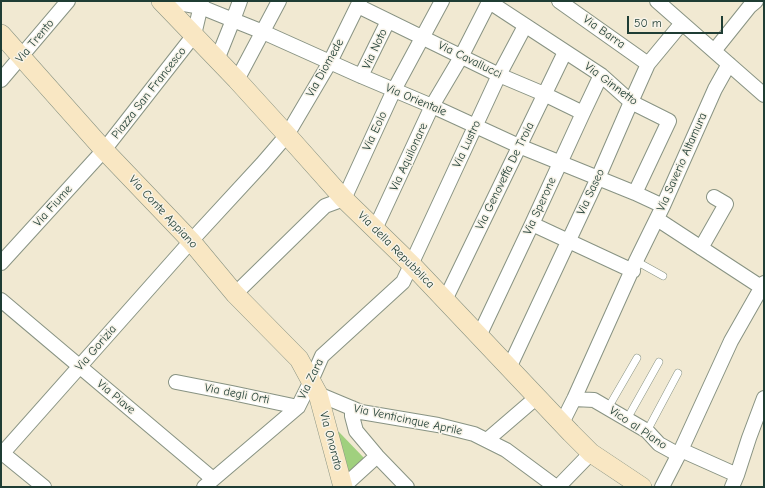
<!DOCTYPE html>
<style>
body{margin:0}
#map{position:relative;width:765px;height:488px;overflow:hidden;background:#f1e9d2;font-family:"Comic Neue",sans-serif}
canvas{display:block}
.frame{position:absolute;inset:0;border:2px solid #1f3d34;pointer-events:none}
.scale{position:absolute;left:627px;top:16px;width:96px;height:18px;box-sizing:border-box;border:2px solid #1f3d34;border-top:0;padding-left:5px;font-size:12px;line-height:14px;white-space:nowrap;color:#1f3d34;-webkit-text-stroke:3px #f7f3e8;paint-order:stroke}
</style>
<div id="map">
<canvas width="765" height="488"></canvas>
<div class="frame"></div>
<div class="scale">50 m</div>
</div>
<script>
const c = document.querySelector('canvas').getContext('2d');
c.lineJoin = 'round';
function paint(path, color) {
  c.fillStyle = color;
  c.fill(path, 'evenodd');
}
function toPath(rows) {
  const path = new Path2D();
  for (const r of rows) {
    path.moveTo(r[0], r[1]);
    for (let i = 2; i < r.length; i += 2) path.lineTo(r[i], r[i + 1]);
  }
  return path;
}
function stroke(path, color, width, dash) {
  c.strokeStyle = color;
  c.lineWidth = width;
  c.lineCap = dash ? 'butt' : 'round';
  c.setLineDash(dash || []);
  c.stroke(path);
}
function label(font, color, halo, rows, align = 'center') {
  c.font = font + ' "Comic Neue",sans-serif';
  c.lineWidth = 3;
  c.setLineDash([]);
  c.textBaseline = 'middle';
  c.strokeStyle = halo;
  c.fillStyle = color;
  for (const [text, x, y, turn = 0] of rows) {
    c.save();
    c.translate(x, y);
    c.rotate((+turn || 0) * Math.PI / 180);
    c.textAlign = isNaN(turn) ? turn : align;
    if (halo) c.strokeText(text, 0, 0);
    c.fillText(text, 0, 0);
    c.restore();
  }
}
paint(toPath([
 [333,432,339,432,365,459,344,478]
]), '#a0d07e');
const lane = toPath([
 [636,261,663,276],
 [608,408,637,358],
 [627,419,659,362],
 [647,431,678,373]
]);
const street = toPath([
 [167,1,201,7,233,20,263,32,361,76,432,106,519,146,635,193,663,206],
 [488,1,601,75,631,102,669,121,635,193],
 [559,1,648,64],
 [657,1,764,95],
 [358,6,499,75,544,94,583,113],
 [714,51,750,6,756,1],
 [217,60,233,20,240,1],
 [361,76,388,21],
 [1,80,68,1],
 [237,80,279,1],
 [657,219,761,287],
 [532,224,633,271],
 [375,229,432,106,461,57,489,2],
 [701,248,726,204,714,197],
 [1,263,104,150,194,35,202,1],
 [235,294,325,206,344,199,394,90,442,1],
 [1,300,213,479],
 [445,300,565,52],
 [479,336,532,224,583,113,601,75],
 [509,368,598,178,631,102,648,64,682,23],
 [176,382,232,393,298,407],
 [318,394,361,412,438,425,474,434,506,450,556,487],
 [574,399,594,400,647,431,659,444,679,455],
 [352,408,352,416,356,431,377,456,407,487],
 [562,423,574,399,636,261,663,206,715,89,729,64],
 [487,440,537,397],
 [681,450,737,475],
 [1,452,44,487],
 [1,455,191,241,262,164,287,135,330,62,360,1],
 [204,487,298,407,311,381,322,356,403,282,499,75,525,26],
 [343,487,377,456],
 [558,487,591,453],
 [662,487,681,450,731,341,764,283],
 [732,487,737,475,749,438,764,398]
]);
const secondary = toPath([
 [161,1,237,80,287,135,344,199,411,264,571,433,591,453,642,487],
 [1,34,104,150,191,241,235,294,299,359,318,394,343,487]
]);
stroke(lane, '#889383', 8);
stroke(street, '#889383', 16);
stroke(secondary, '#889383', 20);
stroke(lane, '#fff', 7);
stroke(street, '#fff', 14);
stroke(secondary, '#f9e7c3', 19);
label('12px', '#1f3d34', '#f7f3e8', [
 ["Via Barra",604,32,35],
 ["Via Trento",35,41,-50],
 ["Via Noto",375,49,-65],
 ["Via Cavallucci",470,60,26],
 ["Via Diomede",325,68,-61],
 ["Via Ginnetto",611,84,37],
 ["Piazza San Francesco",149,93,-52],
 ["Via Orientale",416,100,23],
 ["Via Eolo",375,131,-65],
 ["Via Lustro",467,144,-65],
 ["Via Aquilonare",409,157,-65],
 ["Via Saverio Altamura",682,162,-66],
 ["Via Genoveffa De Troia",505,176,-64],
 ["Via Saseo",591,192,-65],
 ["Via Fiume",53,206,-48],
 ["Via Sperone",540,206,-65],
 ["Via Conte Appiano",163,212,47],
 ["Via della Repubblica",396,250,45],
 ["Via Gorizia",96,348,-49],
 ["Via Zara",311,379,-64],
 ["Via degli Orti",237,394,11],
 ["Via Piave",116,397,40],
 ["Via Venticinque Aprile",408,420,12],
 ["Vico al Piano",638,428,34],
 ["Via Onorato",331,441,75]
]);
</script>
